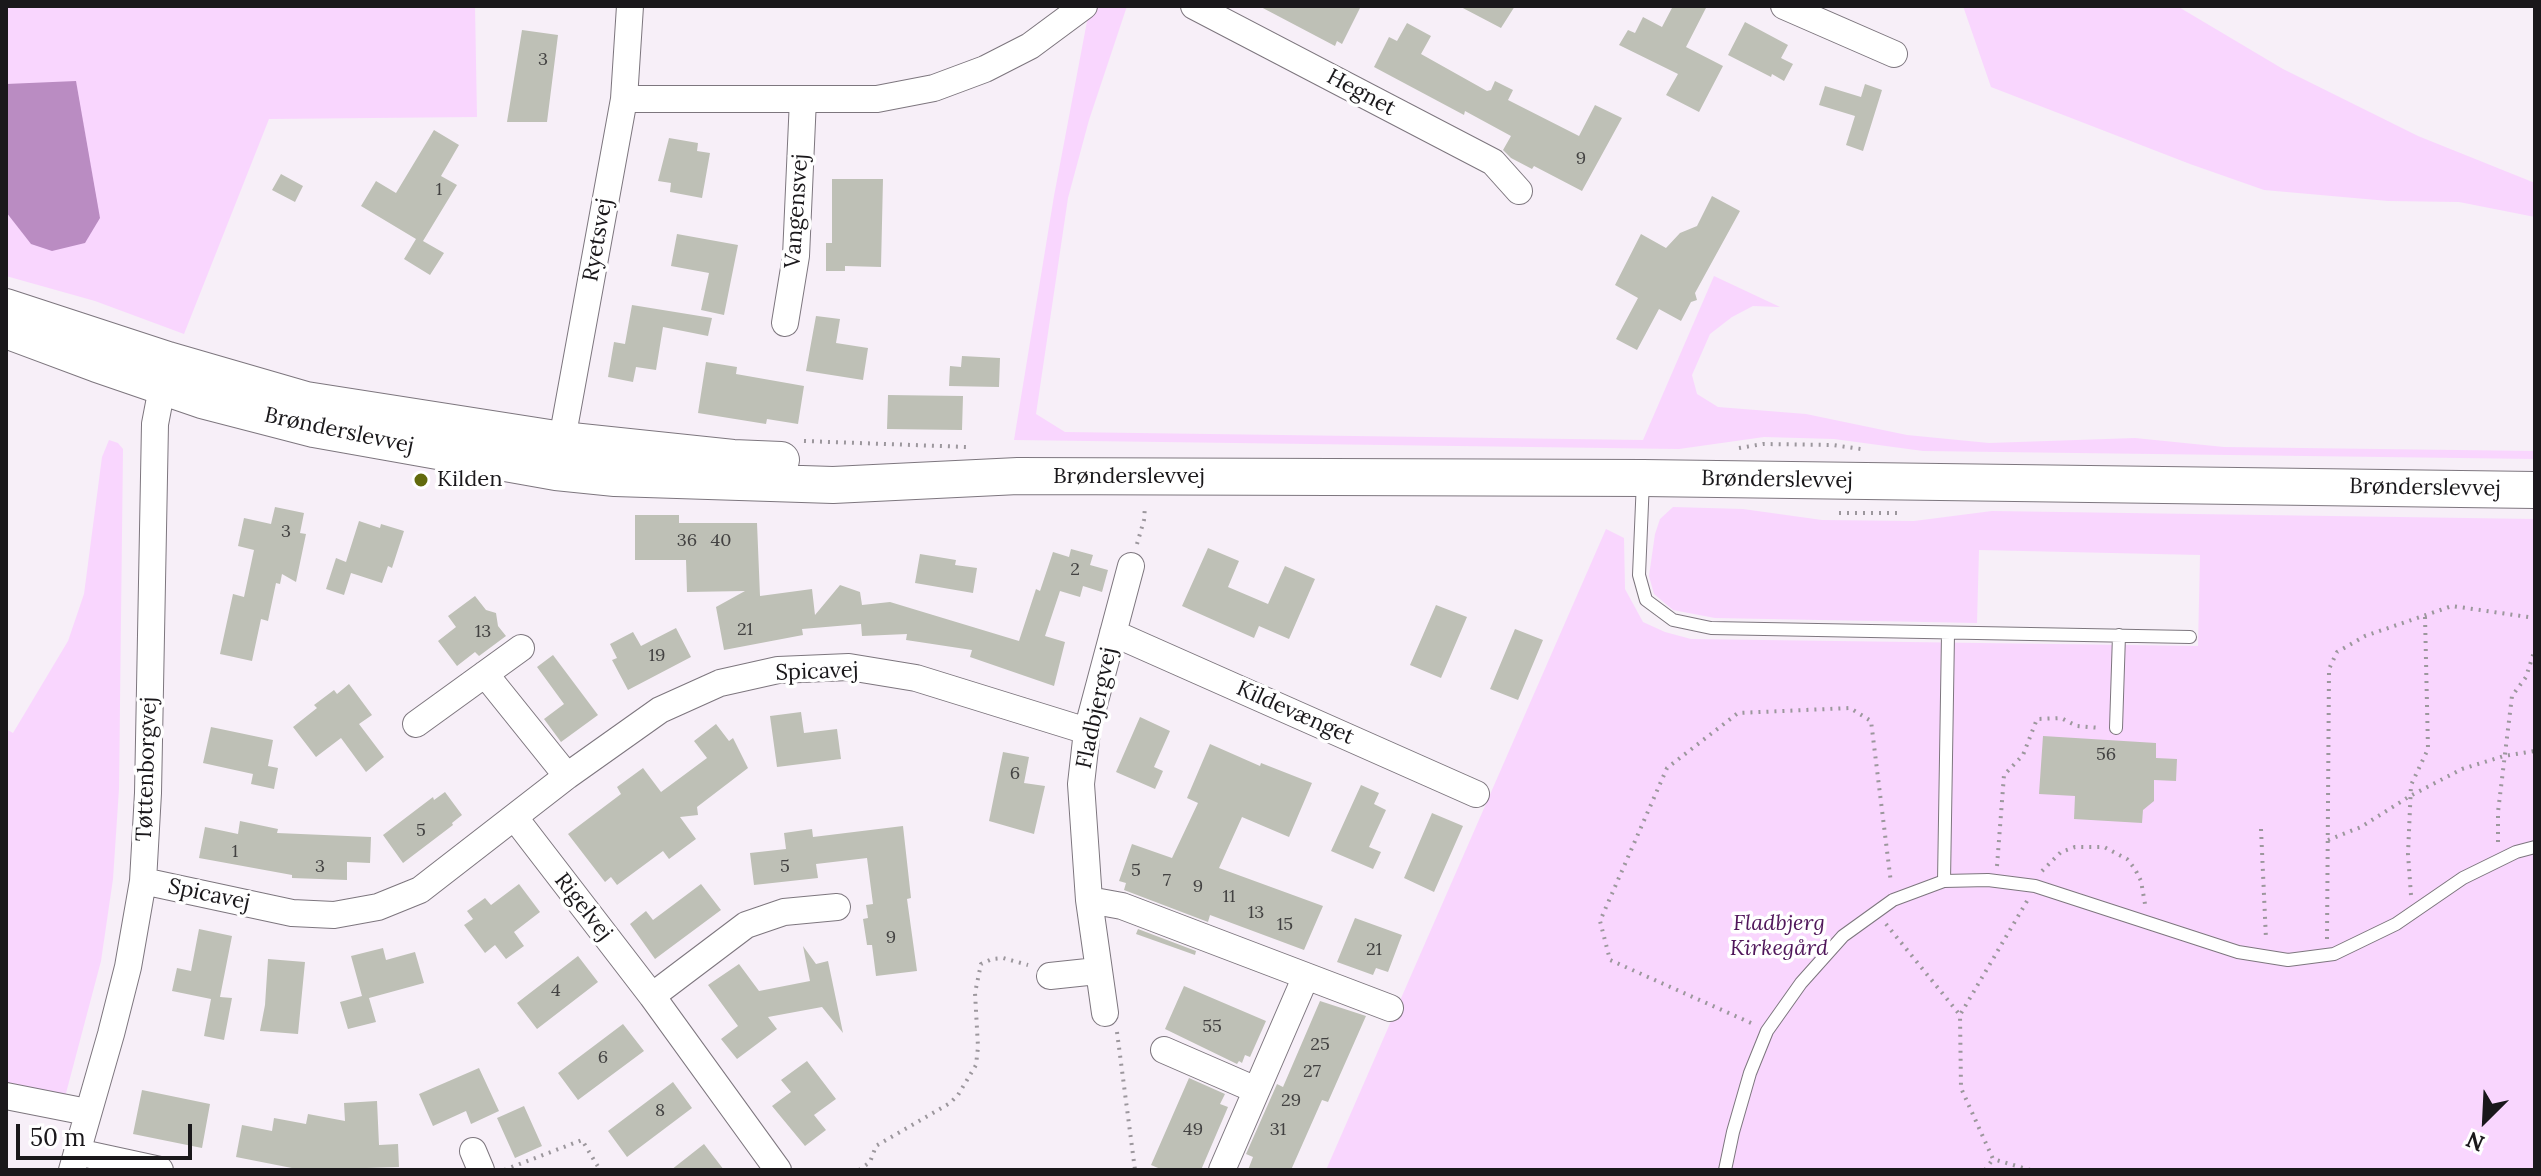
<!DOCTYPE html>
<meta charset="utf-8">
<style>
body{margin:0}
#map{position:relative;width:2541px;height:1176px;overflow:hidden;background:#f7eff8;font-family:Lora,serif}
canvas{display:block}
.frame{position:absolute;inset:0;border:8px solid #1a181b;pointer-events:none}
.north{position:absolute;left:2445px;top:1080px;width:80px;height:80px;-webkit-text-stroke:6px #fff;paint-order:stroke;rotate:204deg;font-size:22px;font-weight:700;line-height:32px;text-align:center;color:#1a181b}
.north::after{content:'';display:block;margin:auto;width:28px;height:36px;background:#1a181b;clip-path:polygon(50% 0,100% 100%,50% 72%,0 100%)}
.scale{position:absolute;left:16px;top:1124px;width:176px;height:36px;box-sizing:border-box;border:4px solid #1a181b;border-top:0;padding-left:10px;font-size:24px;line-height:28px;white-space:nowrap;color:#1a181b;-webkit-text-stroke:6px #fff;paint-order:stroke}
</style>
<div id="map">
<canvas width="2541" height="1176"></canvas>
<div class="frame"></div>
<div class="north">N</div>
<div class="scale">50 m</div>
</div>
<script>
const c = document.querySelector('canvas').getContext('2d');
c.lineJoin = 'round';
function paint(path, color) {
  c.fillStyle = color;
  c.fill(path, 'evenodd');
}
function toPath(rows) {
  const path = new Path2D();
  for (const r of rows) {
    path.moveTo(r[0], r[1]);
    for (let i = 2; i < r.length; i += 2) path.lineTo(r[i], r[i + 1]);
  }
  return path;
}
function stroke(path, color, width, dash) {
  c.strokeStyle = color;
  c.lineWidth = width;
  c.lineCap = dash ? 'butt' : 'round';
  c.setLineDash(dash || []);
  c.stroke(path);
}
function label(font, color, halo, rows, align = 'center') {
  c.font = font + ' Lora,serif';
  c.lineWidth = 7;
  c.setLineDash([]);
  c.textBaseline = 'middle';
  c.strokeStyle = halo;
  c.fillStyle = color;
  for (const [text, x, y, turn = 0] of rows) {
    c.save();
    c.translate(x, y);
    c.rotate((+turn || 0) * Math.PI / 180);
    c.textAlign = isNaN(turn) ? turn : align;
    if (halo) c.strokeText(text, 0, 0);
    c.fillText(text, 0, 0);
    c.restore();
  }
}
paint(toPath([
 [6,6,475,6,477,117,269,119,184,334,95,301,6,276],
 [1098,6,1127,6,1089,120,1068,198,1036,414,1065,432,1643,440,1714,276,1780,307,1753,306,1732,317,1710,334,1692,375,1697,394,1718,407,1806,414,1907,435,1989,443,2135,438,2224,447,2535,451,2535,459,1923,451,1834,439,1764,437,1679,449,1014,440,1054,196,1088,16],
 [1963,6,2177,6,2283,69,2418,136,2535,183,2535,217,2459,202,2388,201,2264,190,2190,164,1991,87],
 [109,440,118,443,123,449,119,789,113,879,101,961,65,1097,6,1085,6,729,13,733,68,641,84,594,102,457],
 [1673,507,1743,509,1822,520,1914,521,1992,511,2535,519,2535,1170,1326,1170,1606,529,1624,538,1625,589,1643,622,1665,632,1691,639,2198,646,2200,555,1979,550,1977,623,1715,618,1673,610,1654,594,1649,576,1655,534,1660,519]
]), '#f9d6fe');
paint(toPath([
 [76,81,100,218,85,243,52,251,31,244,6,212,6,84]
]), '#ba8cc2');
paint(toPath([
 [1259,6,1361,6,1342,44,1337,41,1335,46],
 [1459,6,1515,6,1501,28],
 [1673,6,1707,6,1686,47,1723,66,1699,112,1666,95,1678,74,1619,45,1628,30,1635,33,1643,17,1662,27],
 [1745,22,1788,45,1781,58,1793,64,1784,81,1772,74,1771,77,1728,55],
 [1407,23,1431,36,1421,54,1487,91,1491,90,1495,81,1513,90,1508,100,1579,136,1595,105,1622,118,1582,191,1534,166,1532,169,1511,158,1503,150,1511,136,1465,111,1464,115,1374,67,1389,37,1397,41],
 [522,30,558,35,547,122,507,122],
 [1865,84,1882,90,1863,151,1846,145,1855,116,1819,105,1825,86,1861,97],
 [434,130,459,145,441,176,457,185,423,241,444,253,430,275,404,259,416,239,361,206,376,181,396,193],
 [669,138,698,143,697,151,710,153,702,198,670,192,671,183,658,181],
 [281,174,303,186,295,202,272,190],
 [832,179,883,179,881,267,845,266,845,271,826,271,826,243,832,243],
 [1712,196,1740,211,1695,293,1697,300,1691,302,1681,321,1659,309,1637,350,1616,339,1638,298,1615,285,1641,234,1666,248,1680,233,1697,226],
 [677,234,738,245,724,315,701,310,709,273,671,266],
 [632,305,712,318,708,336,663,327,656,370,636,367,633,382,608,377,614,342,625,344],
 [816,316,840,319,836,343,868,348,863,380,806,371],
 [962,356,1000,358,999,387,949,386,950,366,961,367],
 [706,362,737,367,736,374,804,386,798,424,767,419,766,424,698,413],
 [888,395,963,396,962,430,887,429],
 [275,507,304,513,300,533,306,534,296,582,282,574,280,584,276,583,268,621,261,619,252,661,220,654,233,594,244,597,254,550,238,546,244,518,271,524],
 [635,515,679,515,679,523,757,523,760,596,812,589,815,615,840,585,860,592,862,605,890,602,1019,641,1036,589,1040,591,1053,552,1069,557,1071,549,1093,555,1090,565,1108,570,1102,592,1083,586,1080,597,1060,591,1045,636,1065,642,1054,686,970,657,972,650,906,640,907,634,862,636,861,624,802,629,803,635,724,650,716,607,745,591,687,592,686,560,635,560],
 [359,521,380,528,381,524,404,531,392,568,388,566,382,583,351,573,344,595,326,589,336,558,346,562],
 [1208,548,1239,561,1228,587,1268,604,1285,566,1315,579,1289,639,1259,626,1254,638,1182,606],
 [920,554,956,560,955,565,977,568,973,593,915,583],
 [475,596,486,610,496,613,498,626,506,636,479,656,475,652,457,666,438,641,456,627,448,616],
 [1436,605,1467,617,1441,678,1410,665],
 [676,628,691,657,628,690,612,660,617,658,610,644,633,632,641,646],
 [1515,629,1543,640,1518,700,1490,689],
 [553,655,598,715,561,742,544,719,564,704,537,667],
 [349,684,372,715,359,724,384,757,366,772,341,738,316,757,293,727,317,708,314,705,334,690,337,694],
 [801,712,804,733,837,729,841,759,777,767,770,716],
 [1140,717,1170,731,1154,767,1163,771,1155,789,1116,772],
 [716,724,729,741,733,738,748,768,697,807,698,815,680,817,696,839,669,859,663,851,617,885,611,877,605,882,568,834,621,794,617,787,643,768,661,792,680,778,707,758,694,741],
 [211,727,273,740,268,766,278,768,274,789,251,784,253,774,203,763],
 [2043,736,2156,743,2156,758,2177,759,2176,781,2154,780,2154,801,2143,810,2142,823,2074,819,2075,796,2039,794],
 [1210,744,1260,766,1261,763,1312,783,1289,837,1242,817,1219,868,1323,906,1304,950,1210,915,1208,922,1124,890,1126,883,1119,881,1132,844,1172,858,1198,803,1187,798],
 [1003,752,1029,757,1024,783,1045,786,1034,834,989,821],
 [1361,785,1379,793,1374,804,1386,810,1369,847,1381,852,1373,869,1331,851],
 [445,792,462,815,452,823,453,825,403,863,383,835,433,797,434,800],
 [1432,813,1463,826,1434,892,1404,878],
 [240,821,278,829,277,833,371,837,370,863,347,862,347,880,292,878,292,875,199,858,205,827,238,834],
 [903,826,911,898,907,899,917,971,876,976,872,945,867,945,863,919,868,918,866,905,873,904,867,858,816,864,818,878,754,885,750,853,786,849,784,833,812,829,813,837],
 [519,884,540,912,514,932,524,946,506,959,495,945,485,953,464,925,473,919,467,911,485,898,491,905],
 [701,884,721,910,655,959,630,924,646,911,653,920],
 [1355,918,1402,935,1388,972,1376,968,1373,975,1337,962],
 [199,929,232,936,220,997,232,998,224,1040,204,1036,211,999,172,991,177,968,191,971],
 [1138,929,1196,951,1195,955,1136,934],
 [803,946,816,964,828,961,843,1033,822,1007,768,1017,777,1029,737,1059,721,1039,738,1026,708,985,739,964,759,991,810,981],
 [383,948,386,960,415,952,424,983,369,998,376,1022,348,1029,340,1002,362,996,351,956],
 [578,956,598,982,537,1029,517,1003],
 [268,959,305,962,298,1034,260,1031,265,1005],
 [1184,986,1266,1021,1250,1057,1245,1055,1242,1063,1239,1061,1237,1064,1165,1029],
 [1320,1001,1366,1016,1328,1102,1322,1100,1291,1170,1248,1170,1253,1157,1246,1154,1277,1084,1283,1087],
 [623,1024,644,1051,578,1100,558,1073],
 [807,1061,836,1099,814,1115,826,1130,805,1146,772,1106,791,1092,781,1080],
 [479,1068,499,1111,471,1124,466,1111,433,1126,419,1094],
 [1189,1078,1225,1094,1220,1104,1228,1107,1201,1170,1163,1170,1151,1165],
 [673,1082,692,1108,627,1157,608,1131],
 [142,1090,210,1104,202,1148,133,1134],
 [377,1101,379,1145,398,1144,399,1167,302,1170,236,1157,242,1125,272,1131,274,1118,306,1124,308,1114,345,1121,344,1103],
 [524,1106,542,1146,515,1158,497,1118],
 [704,1144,724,1170,671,1170]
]), '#bec0b6');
const service = toPath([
 [1643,480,1639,575,1646,600,1673,620,1711,628,2190,637],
 [2116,728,2119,635],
 [1944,881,1948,634],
 [1725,1170,1733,1132,1750,1073,1767,1031,1801,983,1843,936,1893,900,1944,881,1988,880,2035,886,2238,952,2288,960,2334,954,2396,924,2463,878,2516,852,2535,847]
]);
const minor = toPath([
 [1194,6,1493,162,1519,191],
 [1784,6,1894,54],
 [624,99,877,99,934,88,985,69,1030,46,1084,6],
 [785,323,796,256,803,99],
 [559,456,624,99,630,6],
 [1113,633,1476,794],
 [485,674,567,776],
 [416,724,521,648],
 [515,818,652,996,778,1170],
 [143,881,292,913,334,915,378,907,420,890,567,776,660,710,720,683,778,670,849,667,916,678,1087,731],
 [1089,900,1122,906,1390,1008],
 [1050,976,1097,971],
 [652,996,746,925,784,912,837,907],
 [1105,1013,1089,900,1081,784,1087,731,1131,566],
 [1164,1050,1256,1090],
 [6,1096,87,1112],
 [473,1151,481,1170],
 [77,1152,160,1170],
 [72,1170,111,1034,128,967,143,881,148,793,155,424,165,372],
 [1222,1170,1306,976]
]);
const secondary = toPath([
 [6,307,168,360,306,400,562,440,733,458,781,460],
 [6,330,97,364,202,400,314,429,556,472,615,478,833,485,1018,476,1643,478,2535,490]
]);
stroke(service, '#7d767e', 14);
stroke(minor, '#7d767e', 28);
stroke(secondary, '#7d767e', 38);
stroke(toPath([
 [804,441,967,447],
 [1739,448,1763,444,1833,445,1861,449],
 [1839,513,1898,513],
 [1137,544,1144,520,1145,506],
 [2261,829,2266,939],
 [2328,840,2361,827,2410,796,2462,769,2504,756,2535,751],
 [2498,842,2498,812,2512,696,2526,677,2535,649],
 [1997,866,2004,775,2023,755,2037,719,2061,718,2077,726,2100,728],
 [2042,871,2061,852,2075,847,2104,847,2127,859,2135,869,2141,881,2145,904],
 [2411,895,2408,854,2411,785,2428,749,2425,616],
 [2027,901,1960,1015,1961,1088,1993,1159,2030,1170],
 [1886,924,1960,1015],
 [2327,939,2329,669,2337,652,2365,636,2452,606,2535,618],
 [1751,1023,1610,960,1600,921,1667,768,1738,713,1850,708,1871,721,1891,883],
 [1117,1032,1135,1170],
 [504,1170,582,1140,600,1170],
 [859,1170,870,1162,876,1146,950,1103,958,1095,976,1065,978,1047,975,993,981,964,992,959,1003,958,1028,965],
 [1985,1170,1993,1159]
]), '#9c979d', 4, [2, 6]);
stroke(service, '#fff', 12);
stroke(minor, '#fff', 26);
stroke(secondary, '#fff', 36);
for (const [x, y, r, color] of [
 [421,480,8,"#626a0d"]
]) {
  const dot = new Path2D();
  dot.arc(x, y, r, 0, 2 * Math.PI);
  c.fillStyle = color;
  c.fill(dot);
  stroke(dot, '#fff', 3);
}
label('18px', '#434242', null, [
 ["3",543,60],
 ["9",1581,159],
 ["1",439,190],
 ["3",286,532],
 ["36",687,541],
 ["40",721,541],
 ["2",1075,570],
 ["21",745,630],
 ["13",483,632],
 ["19",657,656],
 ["56",2106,755],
 ["6",1015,774],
 ["5",421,831],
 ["1",235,852],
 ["3",320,867],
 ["5",785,867],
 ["5",1136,871],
 ["7",1167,881],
 ["9",1198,887],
 ["11",1229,897],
 ["13",1256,913],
 ["15",1285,925],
 ["9",891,938],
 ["21",1374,950],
 ["4",556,991],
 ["55",1212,1027],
 ["25",1320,1045],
 ["6",603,1058],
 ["27",1312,1072],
 ["29",1291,1101],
 ["8",660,1111],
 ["49",1193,1130],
 ["31",1278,1130]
]);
label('22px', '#1a181b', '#fff', [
 ["Hegnet",1361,93,28],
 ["Vangensvej",797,211,-86],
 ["Ryetsvej",598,240,-80],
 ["Brønderslevvej",339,431,12],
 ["Brønderslevvej",1129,477],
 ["Brønderslevvej",1777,480,1],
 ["Brønderslevvej",2425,488,1],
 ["Spicavej",817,672,-2],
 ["Fladbjergvej",1097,708,-78],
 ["Kildevænget",1295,713,24],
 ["Tøttenborgvej",147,769,-88],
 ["Spicavej",209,895,12],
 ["Rigelvej",583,907,52]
]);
label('22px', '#1a181b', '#fff', [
 ["Kilden",437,480]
], 'left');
label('italic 22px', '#50175a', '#fff', [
 ["Fladbjerg",1779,924],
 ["Kirkegård",1779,949]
]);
</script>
